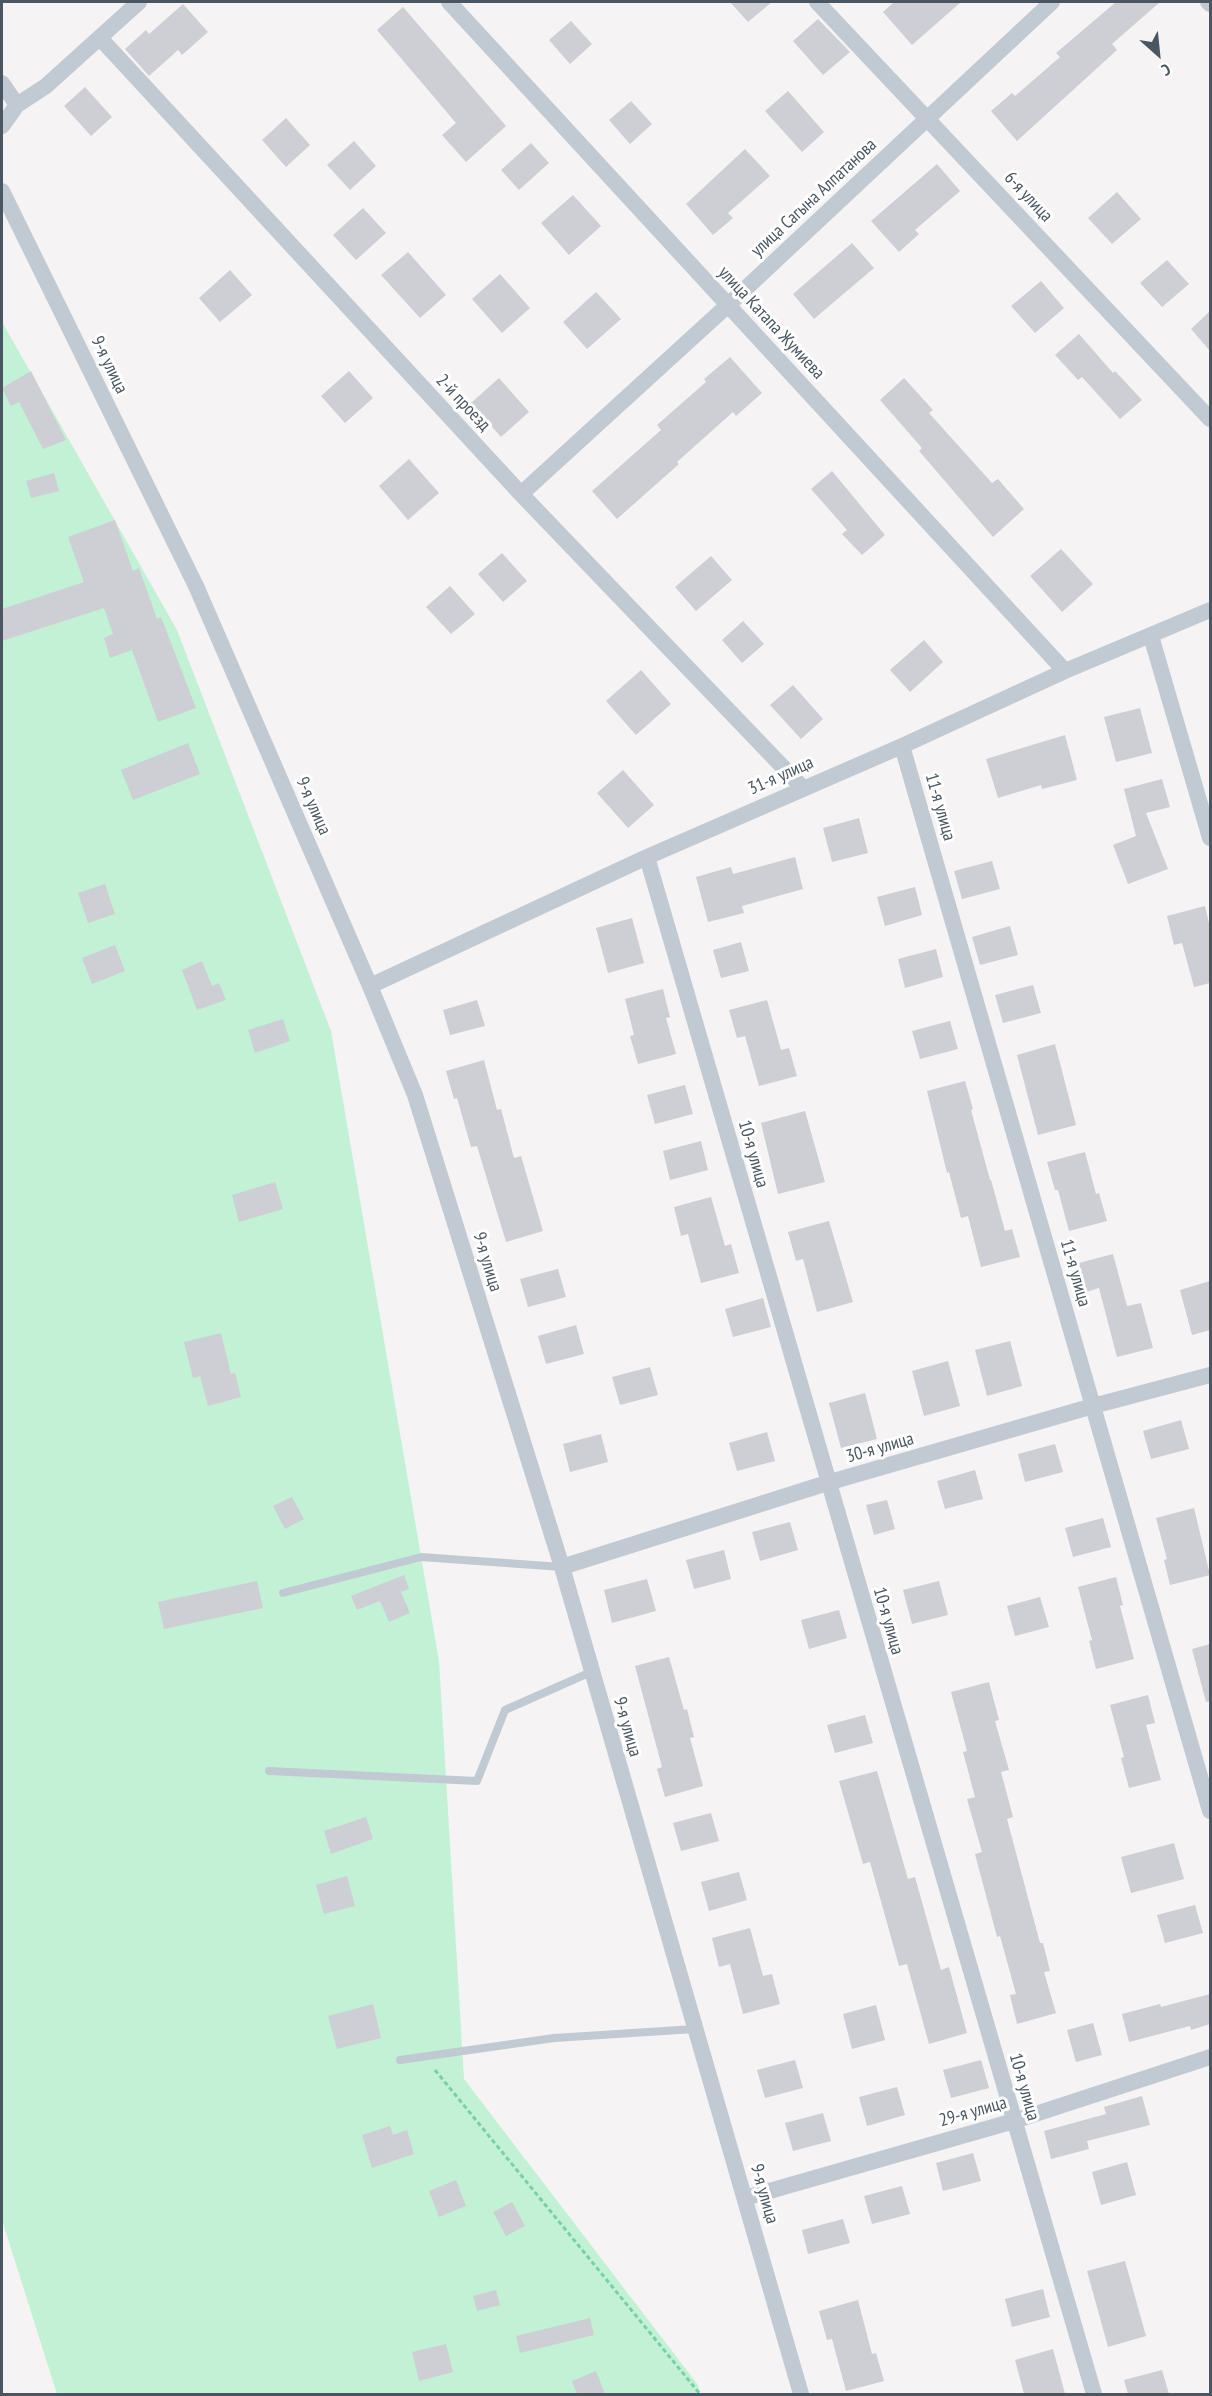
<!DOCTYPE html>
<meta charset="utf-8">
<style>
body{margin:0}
#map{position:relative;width:1212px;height:2396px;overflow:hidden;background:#f5f3f3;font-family:"PT Sans Narrow",sans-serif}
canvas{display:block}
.frame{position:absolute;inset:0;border:3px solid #4a5661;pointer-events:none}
.north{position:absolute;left:1128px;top:24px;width:60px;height:60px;-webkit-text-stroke:4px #fff;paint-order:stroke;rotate:153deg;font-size:16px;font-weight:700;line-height:24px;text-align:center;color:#4a5661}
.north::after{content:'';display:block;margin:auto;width:21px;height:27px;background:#4a5661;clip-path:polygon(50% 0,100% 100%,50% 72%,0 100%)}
</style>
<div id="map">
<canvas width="1212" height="2396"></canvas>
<div class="frame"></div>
<div class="north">С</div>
</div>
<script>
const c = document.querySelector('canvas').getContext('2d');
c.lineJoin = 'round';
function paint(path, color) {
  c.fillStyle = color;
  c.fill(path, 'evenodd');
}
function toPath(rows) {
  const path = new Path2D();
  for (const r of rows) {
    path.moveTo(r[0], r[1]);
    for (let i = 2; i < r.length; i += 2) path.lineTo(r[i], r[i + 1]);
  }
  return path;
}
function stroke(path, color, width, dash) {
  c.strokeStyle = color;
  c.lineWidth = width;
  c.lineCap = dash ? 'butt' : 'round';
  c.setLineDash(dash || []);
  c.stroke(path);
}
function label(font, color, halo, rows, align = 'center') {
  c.font = font + ' "PT Sans Narrow",sans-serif';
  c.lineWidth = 6;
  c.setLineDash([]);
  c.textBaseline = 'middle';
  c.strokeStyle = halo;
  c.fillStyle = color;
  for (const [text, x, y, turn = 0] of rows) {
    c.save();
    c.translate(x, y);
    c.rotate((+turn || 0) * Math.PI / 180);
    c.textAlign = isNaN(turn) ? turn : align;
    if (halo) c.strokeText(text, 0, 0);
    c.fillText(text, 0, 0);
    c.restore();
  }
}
paint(toPath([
 [2,322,177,630,331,1031,439,1661,464,2079,698,2385,700,2394,57,2394,2,2220]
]), '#c3f1d5');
paint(toPath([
 [730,2,772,2,748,22],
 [894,2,961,2,912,45,883,12],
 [1116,2,1160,2,1112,44,1117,50,1017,141,991,111,1012,93,1015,96,1060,57,1056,53],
 [183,4,208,32,182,55,178,50,149,76,125,49,146,30,149,34],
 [403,7,506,126,466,162,442,135,456,123,377,30],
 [818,19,850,52,823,75,793,41],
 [571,21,592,44,570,64,549,40],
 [85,87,112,117,91,136,64,106],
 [788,91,824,132,802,152,765,111],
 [631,101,652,124,630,144,609,120],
 [286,118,310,145,286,167,262,140],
 [354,141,376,166,350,190,327,165],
 [531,143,549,163,519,190,501,170],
 [745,149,770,176,728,213,733,218,713,235,686,204],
 [937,164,960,191,915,230,919,234,899,252,871,221],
 [1117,192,1141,219,1112,244,1088,218],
 [573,195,601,226,569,255,541,223],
 [363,208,386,233,356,260,333,235],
 [852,243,874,268,814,319,793,294],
 [408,252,446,295,420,318,381,275],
 [1167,260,1189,284,1162,307,1140,283],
 [230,270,252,295,220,322,199,298],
 [500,274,530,308,502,333,472,299],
 [1041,281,1064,308,1035,333,1011,306],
 [596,292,621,319,587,349,563,322],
 [1210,311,1210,351,1191,329],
 [1079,334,1113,373,1115,371,1142,400,1120,419,1082,377,1078,380,1055,355],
 [730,357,762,393,736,416,733,412,677,462,679,464,617,519,592,491,661,430,657,425,706,382,704,379],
 [31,371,66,440,43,449,19,402,11,406,2,388],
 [349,371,373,398,345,423,321,396],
 [499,378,529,412,501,437,471,403],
 [904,378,933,410,929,413,992,483,998,479,1024,509,993,537,919,451,922,448,880,400],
 [409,459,439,493,408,520,379,486],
 [832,471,885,535,862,555,842,534,847,530,811,489],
 [54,473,59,491,31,498,26,481],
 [115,520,133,571,139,568,157,619,161,617,196,708,158,722,132,650,110,658,104,638,113,634,104,608,2,641,2,609,84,582,68,537],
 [1061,549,1093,584,1062,612,1030,576],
 [502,553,527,581,503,602,478,574],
 [711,556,732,580,696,611,675,587],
 [450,586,475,614,451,634,426,607],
 [743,621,764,644,742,663,722,640],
 [924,640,943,662,910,692,890,670],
 [641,670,671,704,636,735,606,701],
 [793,685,823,719,801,739,770,705],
 [1140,708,1152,753,1116,762,1104,717],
 [1065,735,1077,780,1042,789,1041,785,998,798,986,759],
 [188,743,200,774,133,800,121,770],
 [623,770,654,805,628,828,597,793],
 [1162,779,1170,807,1146,813,1168,869,1128,884,1113,845,1136,836,1124,789],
 [859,818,868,853,832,862,823,828],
 [795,857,803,889,742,906,744,913,708,922,696,877,731,867,733,874],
 [992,861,1000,889,962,899,954,871],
 [105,884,115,914,88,923,78,893],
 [915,887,922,915,885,926,877,897],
 [1205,906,1210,928,1210,983,1194,987,1182,943,1174,945,1167,916],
 [632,918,644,963,608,973,596,928],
 [1010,926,1018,955,980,965,972,937],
 [741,942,749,971,721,978,713,950],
 [115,945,125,971,92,984,82,958],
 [936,949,943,977,905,988,898,959],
 [202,961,212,986,219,983,226,1000,197,1010,182,970],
 [1033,985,1041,1013,1003,1023,995,995],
 [663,989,670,1017,666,1018,676,1054,638,1064,630,1036,634,1035,625,999],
 [477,1000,485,1026,450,1035,443,1010],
 [767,1000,781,1050,789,1048,797,1076,759,1086,745,1036,737,1038,729,1010],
 [283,1019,290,1041,255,1053,248,1030],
 [950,1021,958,1049,920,1059,912,1031],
 [1055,1044,1076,1125,1038,1135,1017,1055],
 [484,1060,497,1110,501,1109,514,1158,521,1156,543,1231,506,1242,477,1146,471,1147,457,1098,454,1099,446,1071],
 [965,1081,973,1109,971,1110,990,1180,991,1180,1005,1231,1012,1229,1020,1257,981,1267,968,1216,961,1218,949,1172,947,1173,927,1091],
 [685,1085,693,1114,655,1124,647,1095],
 [805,1111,825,1182,778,1194,761,1123],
 [701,1141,708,1170,670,1180,663,1151],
 [1085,1152,1096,1194,1099,1193,1107,1221,1069,1231,1058,1190,1055,1190,1047,1162],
 [275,1182,283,1209,239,1222,232,1195],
 [711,1197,725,1246,731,1244,739,1273,701,1283,688,1234,681,1236,674,1207],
 [829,1221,853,1302,817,1312,803,1259,796,1261,788,1232],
 [1113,1254,1127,1306,1141,1303,1153,1348,1117,1357,1099,1288,1083,1293,1075,1264],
 [558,1269,566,1297,528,1307,520,1279],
 [1210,1281,1210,1330,1192,1335,1180,1290],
 [763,1298,771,1327,733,1337,725,1309],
 [576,1325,584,1354,546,1364,538,1336],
 [221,1333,231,1374,235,1373,241,1397,208,1406,200,1376,193,1378,184,1342],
 [1010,1341,1022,1386,987,1396,975,1350],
 [948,1361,960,1406,924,1416,912,1371],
 [650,1367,658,1395,620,1405,612,1377],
 [865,1393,877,1439,841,1448,829,1403],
 [1181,1420,1189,1449,1151,1459,1143,1431],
 [767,1432,775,1461,737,1471,729,1443],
 [601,1434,608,1462,570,1472,563,1444],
 [1055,1444,1063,1472,1025,1482,1018,1454],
 [975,1470,983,1499,945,1509,937,1481],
 [292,1497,304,1519,285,1529,273,1506],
 [887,1500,895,1529,874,1535,866,1505],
 [1194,1508,1210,1575,1170,1585,1164,1560,1167,1559,1156,1518],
 [1103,1518,1111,1547,1073,1557,1065,1528],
 [790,1522,798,1550,760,1561,752,1532],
 [724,1550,731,1579,694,1589,686,1560],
 [404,1575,409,1589,401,1592,410,1613,389,1622,380,1601,357,1610,351,1596],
 [1116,1577,1123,1605,1120,1606,1134,1659,1096,1669,1089,1641,1092,1640,1078,1587],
 [647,1579,656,1611,612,1623,604,1590],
 [257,1581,263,1608,164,1629,158,1602],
 [939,1581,948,1615,912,1624,903,1590],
 [1040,1597,1049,1627,1015,1636,1007,1606],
 [839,1610,847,1638,809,1649,801,1620],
 [1210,1644,1210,1701,1206,1702,1192,1649],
 [669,1657,684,1710,687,1709,694,1737,690,1738,703,1786,665,1797,657,1769,662,1767,635,1666],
 [989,1682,999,1720,995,1721,1009,1770,1001,1772,1013,1817,1007,1819,1040,1943,1043,1943,1050,1971,1044,1972,1056,2013,1017,2024,1010,1995,1016,1994,1000,1936,997,1937,975,1854,982,1852,967,1799,975,1797,963,1752,967,1751,951,1692],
 [1148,1695,1155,1723,1146,1725,1161,1780,1129,1788,1121,1758,1124,1757,1110,1705],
 [865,1715,873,1743,835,1753,827,1725],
 [877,1771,908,1879,915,1877,941,1970,949,1967,967,2033,929,2044,907,1964,899,1966,870,1862,863,1864,839,1781],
 [711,1813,719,1841,681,1851,673,1823],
 [366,1817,373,1839,331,1854,324,1831],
 [1174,1843,1184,1879,1131,1893,1121,1857],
 [739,1872,747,1900,709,1911,701,1882],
 [347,1876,355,1906,324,1914,316,1885],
 [1195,1905,1203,1933,1165,1943,1157,1915],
 [750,1928,763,1976,772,1974,780,2004,743,2014,730,1964,719,1967,712,1938],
 [1210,1994,1210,2024,1191,2030,1190,2026,1129,2042,1122,2014,1160,2004,1161,2007],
 [373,2004,381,2038,337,2049,328,2016],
 [876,2005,885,2040,852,2049,843,2014],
 [1093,2023,1102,2055,1076,2062,1067,2030],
 [795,2060,803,2088,765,2098,757,2070],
 [981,2060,989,2088,951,2098,943,2070],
 [897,2087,905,2115,867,2126,859,2097],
 [1142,2096,1150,2125,1087,2141,1089,2149,1051,2159,1044,2131,1106,2114,1104,2107],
 [823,2113,831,2141,793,2151,785,2123],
 [390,2126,393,2135,407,2130,414,2154,372,2168,362,2135],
 [973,2153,981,2181,943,2191,936,2163],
 [1127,2162,1136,2195,1101,2205,1092,2172],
 [456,2180,466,2206,439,2217,429,2191],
 [902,2186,910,2214,872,2224,864,2196],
 [512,2202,525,2226,506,2236,493,2212],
 [843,2219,850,2243,808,2254,802,2230],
 [1125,2261,1146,2336,1108,2347,1087,2271],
 [1043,2289,1050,2317,1012,2327,1005,2299],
 [496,2290,500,2305,477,2311,473,2296],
 [858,2300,872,2354,876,2353,884,2381,846,2391,832,2339,827,2340,819,2311],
 [590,2318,594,2335,520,2353,516,2336],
 [446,2344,453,2372,419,2381,412,2352],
 [1053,2349,1065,2394,1024,2394,1015,2360],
 [1162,2370,1169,2394,1128,2394,1124,2380],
 [596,2371,605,2394,577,2394,572,2381]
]), '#cdcfd5');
stroke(toPath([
 [435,2070,700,2394]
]), '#7ad0a6', 3, [4.5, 3]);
stroke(toPath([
 [283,1593,421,1557,562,1567],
 [269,1771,477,1781,505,1710,591,1672],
 [400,2060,554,2038,695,2029]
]), '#c1cad2', 8);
stroke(toPath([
 [449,2,1065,671],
 [817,2,1210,419],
 [1208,2,1210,4],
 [100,38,521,494,803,788],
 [2,83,17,105],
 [2,126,17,105,46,86,139,2],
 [2,191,196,586,370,986,415,1095,562,1567,801,2394],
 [521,494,728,305,1052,2],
 [1151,636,1210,838],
 [902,746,1210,1811],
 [647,857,1094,2394],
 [370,986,647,857,902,746,1065,671,1210,610],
 [562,1567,827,1483,1093,1406,1210,1375],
 [745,2198,1014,2121,1210,2057]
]), '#c1cad2', 16);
label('18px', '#4a5661', '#fff', [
 ["6-я улица",1028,197,47],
 ["улица Сагына Алпатанова",814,198,-43],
 ["улица Катапа Жумиева",771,323,47],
 ["9-я улица",109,365,64],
 ["2-й проезд",463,403,47],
 ["31-я улица",781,776,-24],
 ["9-я улица",313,806,66],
 ["11-я улица",940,807,74],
 ["10-я улица",753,1154,74],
 ["9-я улица",487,1262,73],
 ["11-я улица",1075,1273,74],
 ["30-я улица",880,1448,-16],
 ["10-я улица",888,1621,74],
 ["9-я улица",627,1727,74],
 ["10-я улица",1024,2087,74],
 ["29-я улица",973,2112,-16],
 ["9-я улица",764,2194,74]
]);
</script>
